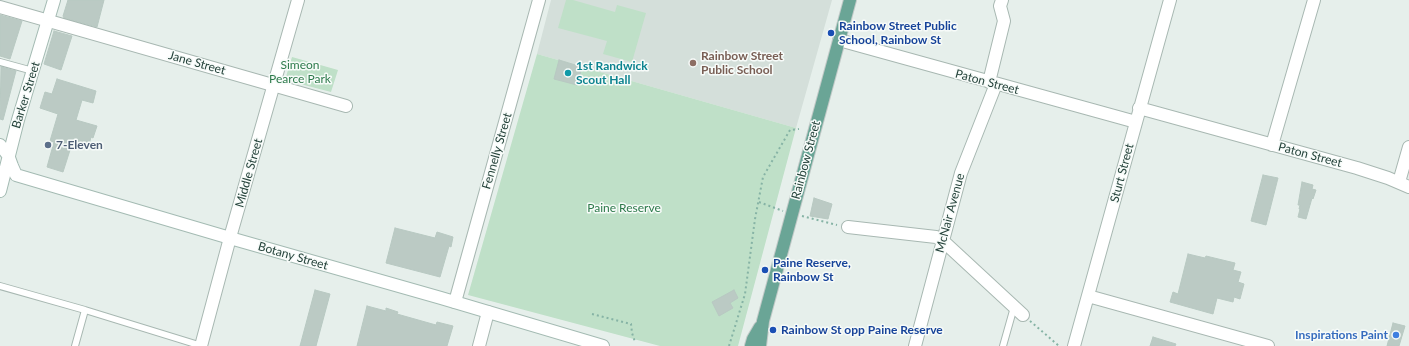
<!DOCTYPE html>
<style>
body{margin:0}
canvas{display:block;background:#e6efeb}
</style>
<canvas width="1409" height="346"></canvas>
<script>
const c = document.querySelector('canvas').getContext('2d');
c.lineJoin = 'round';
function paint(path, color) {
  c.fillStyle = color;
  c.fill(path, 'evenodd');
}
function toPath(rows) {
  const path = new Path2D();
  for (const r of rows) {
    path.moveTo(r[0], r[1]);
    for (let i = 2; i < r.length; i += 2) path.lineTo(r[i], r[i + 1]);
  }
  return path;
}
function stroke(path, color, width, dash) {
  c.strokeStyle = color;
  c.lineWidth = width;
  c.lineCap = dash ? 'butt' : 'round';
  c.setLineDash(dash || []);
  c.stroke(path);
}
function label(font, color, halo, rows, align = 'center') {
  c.font = font + ' Lato,sans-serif';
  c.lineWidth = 3;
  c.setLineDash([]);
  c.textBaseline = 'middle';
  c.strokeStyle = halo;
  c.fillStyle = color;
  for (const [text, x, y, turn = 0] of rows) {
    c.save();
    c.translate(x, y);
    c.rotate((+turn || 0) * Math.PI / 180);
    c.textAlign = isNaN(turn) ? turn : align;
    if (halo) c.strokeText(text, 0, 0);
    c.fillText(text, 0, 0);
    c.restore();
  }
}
paint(toPath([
 [551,0,832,0,796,128,537,54]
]), '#d4dfda');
paint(toPath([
 [566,0,573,0,615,12,617,5,646,13,632,62,603,54,607,41,558,28],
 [537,54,796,128,738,346,660,346,468,295],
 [292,57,338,70,331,92,285,80]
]), '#bfe0c8');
const building = toPath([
 [68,0,104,0,97,27,64,18,63,16,68,0],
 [0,15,22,21,10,59,0,56,0,15],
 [54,31,72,36,61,70,44,64,54,31],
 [559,60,582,67,577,85,554,79,559,60],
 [1,67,16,71,3,120,0,119,1,67],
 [57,79,96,91,93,103,82,100,76,120,97,126,93,138,91,137,89,145,84,143,83,147,80,146,79,149,71,147,63,172,47,167,54,142,50,141,58,114,40,108,45,92,52,94,57,79],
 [1263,175,1278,178,1266,225,1251,221,1263,175],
 [1302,182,1313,185,1312,189,1316,190,1313,199,1312,198,1306,219,1298,217,1300,209,1299,209,1300,205,1298,205,1302,182],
 [814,198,832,204,828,219,810,216,814,198],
 [395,228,435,238,437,232,453,237,451,247,449,246,440,277,386,263,395,228],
 [1188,254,1205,258,1206,256,1235,263,1233,270,1241,272,1238,282,1244,284,1240,299,1234,297,1233,302,1217,298,1213,314,1170,302,1173,292,1178,294,1188,254],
 [315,290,330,294,316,346,300,346,315,290],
 [734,290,738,298,730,303,733,308,719,316,712,302,734,290],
 [367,306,386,311,386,308,398,312,397,314,436,325,437,322,453,326,447,346,357,346,367,306],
 [1393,323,1405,326,1399,346,1387,346,1393,323],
 [1153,337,1176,344,1175,346,1150,346,1153,337]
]);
paint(building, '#bbcac4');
stroke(building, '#b8c9c2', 1);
const lane = toPath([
 [0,62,33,71],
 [0,286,85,310,202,346],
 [75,346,85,310],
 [1003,346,1014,307]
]);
const street = toPath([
 [0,7,346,106],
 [839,40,1136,122],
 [989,82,1004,21,1000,6,1002,0],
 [1139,108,1357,168,1388,178,1409,187],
 [1272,145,1314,0],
 [1399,182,1409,147],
 [848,227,936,237,943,241,1023,315],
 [1088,296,1268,346],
 [455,302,539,0],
 [201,346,231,234,298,0],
 [479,346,488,312],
 [915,346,961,173,996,84],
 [1074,346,1170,0]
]);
const secondary = toPath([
 [0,145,8,155,12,166,16,175,230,238,441,298,603,346],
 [0,191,18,120,54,0]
]);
const primary = toPath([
 [751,346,753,339,760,327],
 [760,346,763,321,850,0]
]);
stroke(lane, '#a8b8b2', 8);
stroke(street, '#a8b8b2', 14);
stroke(secondary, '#a4bbb3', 14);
stroke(primary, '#c2cac8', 14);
stroke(toPath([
 [759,202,783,211],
 [802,216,837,225],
 [592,314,631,324,632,333,635,342],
 [1030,321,1059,346],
 [729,346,745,294,755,219,763,177,790,130,799,129]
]), '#86b3a5', 2, [2, 3]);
stroke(lane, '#fff', 6);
stroke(street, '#fff', 12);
stroke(secondary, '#fff', 12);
stroke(primary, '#6aa596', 12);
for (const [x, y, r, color] of [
 [831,33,4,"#1a4fb4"],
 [693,63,4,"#8d6e63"],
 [568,73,4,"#0f9aa8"],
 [48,145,4,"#5c6f8a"],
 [765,270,4,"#1a4fb4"],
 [773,330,4,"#1a4fb4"],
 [1396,335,4,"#3f7fe0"]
]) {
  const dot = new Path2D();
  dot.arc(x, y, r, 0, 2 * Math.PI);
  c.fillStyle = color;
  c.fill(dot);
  stroke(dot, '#f7fbf9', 1.5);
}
label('bold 12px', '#164399', '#f7fbf9', [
 ["Rainbow Street Public",839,26],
 ["School, Rainbow St",839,40],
 ["Paine Reserve,",773,263],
 ["Rainbow St",773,277],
 ["Rainbow St opp Paine Reserve",781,330]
], 'left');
label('bold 12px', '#785e54', '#f7fbf9', [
 ["Rainbow Street",701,56],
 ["Public School",701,70]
], 'left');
label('12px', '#24423a', '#f7fbf9', [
 ["Jane Street",197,63,16],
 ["Paton Street",987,82,15],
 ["Barker Street",26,95,-73],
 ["Fennelly Street",497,151,-74],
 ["Paton Street",1310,155,15],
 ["Rainbow Street",806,160,-75],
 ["Middle Street",249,173,-74],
 ["Sturt Street",1122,173,-75],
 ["McNair Avenue",950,213,-75],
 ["Botany Street",293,256,16]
]);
label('12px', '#2d7a4b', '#f7fbf9', [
 ["Simeon",300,65],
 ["Pearce Park",300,79],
 ["Paine Reserve",624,208]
]);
label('bold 12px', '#0d838f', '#f7fbf9', [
 ["1st Randwick",576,66],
 ["Scout Hall",576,80]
], 'left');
label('bold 12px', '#4e5e75', '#f7fbf9', [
 ["7-Eleven",56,145]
], 'left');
label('bold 12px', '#366cbe', '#f7fbf9', [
 ["Inspirations Paint",1388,335]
], 'right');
</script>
